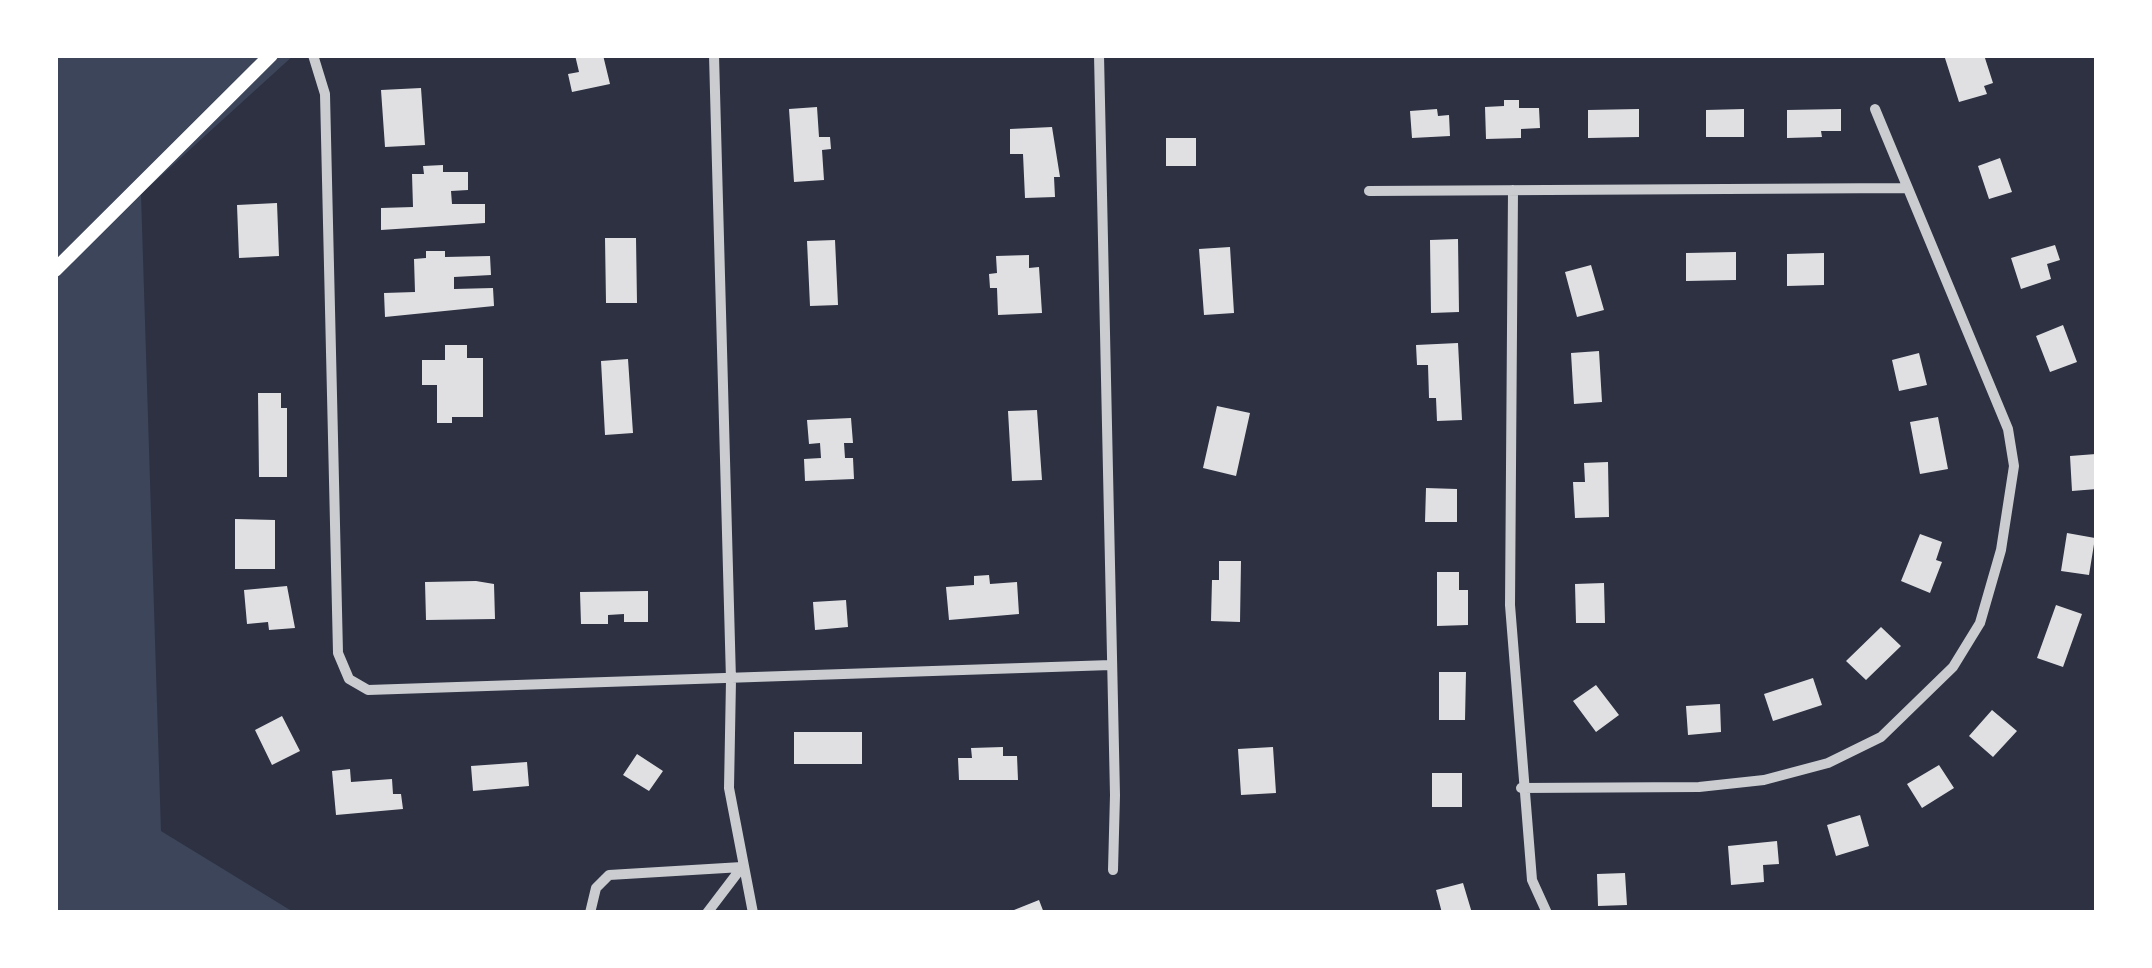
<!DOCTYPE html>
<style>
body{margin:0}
#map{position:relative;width:2152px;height:968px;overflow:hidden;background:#2d3142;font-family:"Titillium Web",sans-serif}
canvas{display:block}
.frame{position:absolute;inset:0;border:58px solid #fff;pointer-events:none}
</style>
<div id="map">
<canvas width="2152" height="968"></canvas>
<div class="frame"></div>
</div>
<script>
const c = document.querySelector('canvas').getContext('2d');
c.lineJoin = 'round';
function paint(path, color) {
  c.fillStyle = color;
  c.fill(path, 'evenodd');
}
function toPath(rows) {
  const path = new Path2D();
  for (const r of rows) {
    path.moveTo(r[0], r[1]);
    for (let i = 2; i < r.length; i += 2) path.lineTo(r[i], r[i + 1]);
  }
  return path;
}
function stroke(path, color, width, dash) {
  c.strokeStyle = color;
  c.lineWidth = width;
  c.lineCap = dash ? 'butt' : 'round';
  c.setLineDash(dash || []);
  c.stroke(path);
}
paint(toPath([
 [55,55,294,55,141,194,161,831,295,913,55,913]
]), '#3c4559');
paint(toPath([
 [575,55,603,55,610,84,572,92,568,74,579,72],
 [1944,55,1984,55,1993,83,1984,86,1987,94,1959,102],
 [421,88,425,145,385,147,381,90],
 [1504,100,1519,100,1519,108,1539,108,1540,128,1521,129,1521,138,1486,139,1485,107,1504,106],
 [817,107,819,137,830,137,831,149,822,150,824,180,794,182,789,109],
 [1437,109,1438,116,1449,115,1450,136,1412,138,1410,111],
 [1639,109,1639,137,1588,138,1588,110],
 [1744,109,1744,137,1706,137,1706,110],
 [1841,109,1841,131,1821,131,1822,137,1787,138,1787,110],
 [1052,127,1060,177,1054,177,1055,197,1025,198,1023,154,1010,154,1010,129],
 [1166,138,1196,138,1196,166,1166,166],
 [2000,158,2012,192,1989,199,1978,166],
 [443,165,443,172,468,172,468,190,451,191,452,204,485,204,485,223,381,230,381,208,413,207,412,174,424,174,423,166],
 [277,203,279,256,239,258,237,205],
 [605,238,636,238,637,303,606,303],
 [1458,239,1459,312,1431,313,1430,240],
 [835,240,838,305,810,306,807,241],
 [2055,245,2060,260,2047,264,2051,279,2021,289,2011,258],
 [1230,247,1234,313,1204,315,1199,249],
 [426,251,445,251,445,257,490,256,491,275,454,277,454,289,493,288,494,306,385,317,384,293,415,292,414,259,426,258],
 [1736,252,1736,280,1686,281,1686,253],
 [1824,253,1824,285,1787,286,1787,254],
 [1029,255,1029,268,1039,267,1042,313,998,315,997,288,990,288,989,274,997,273,996,256],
 [1591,265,1604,310,1577,317,1565,272],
 [2063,325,2077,362,2050,372,2036,336],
 [1458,343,1462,420,1437,421,1436,398,1429,398,1428,365,1417,365,1416,345],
 [445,345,467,345,467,358,483,358,483,417,452,417,452,423,437,423,437,385,422,385,422,360,445,360],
 [1599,351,1602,402,1574,404,1571,353],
 [1919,353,1927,385,1899,391,1892,360],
 [628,359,633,433,605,435,601,361],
 [258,393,281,393,281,408,287,408,287,477,259,477],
 [1217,406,1250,413,1236,476,1203,468],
 [1037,410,1042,480,1012,481,1008,411],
 [1938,417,1948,469,1920,474,1910,422],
 [851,418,853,443,844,443,845,458,853,458,854,479,805,481,804,459,821,458,820,443,809,444,807,420],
 [2096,454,2097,489,2072,491,2070,456],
 [1608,462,1609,517,1575,518,1573,482,1585,482,1584,463],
 [1426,488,1457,489,1457,522,1425,522],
 [235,519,275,520,275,569,235,569],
 [2067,533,2095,538,2089,575,2061,571],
 [1920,534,1942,542,1936,560,1942,562,1930,593,1901,581],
 [1219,561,1241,561,1240,622,1211,621,1212,580,1219,580],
 [1437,572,1459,572,1459,590,1468,590,1468,625,1437,626],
 [989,575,990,584,1017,582,1019,614,949,620,946,587,974,585,974,576],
 [476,581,494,584,495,619,426,620,425,582],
 [1604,583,1605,623,1576,623,1575,584],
 [287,586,295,628,269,630,268,622,247,624,244,590],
 [648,591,648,622,624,622,624,614,608,615,608,624,581,624,580,592],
 [846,600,848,627,815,630,813,602],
 [2056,605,2082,614,2063,667,2037,658],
 [1881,627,1901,646,1866,680,1846,661],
 [1439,672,1466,672,1465,720,1439,720],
 [1813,678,1822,705,1773,721,1764,694],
 [1596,685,1619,715,1596,732,1573,701],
 [1720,704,1721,732,1688,735,1686,706],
 [1992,710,2017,731,1993,757,1969,736],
 [282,716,300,751,272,765,255,730],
 [794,732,862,732,862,764,794,764],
 [1003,747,1003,756,1017,756,1018,780,959,780,958,758,972,758,971,748],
 [1273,747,1276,793,1241,795,1238,749],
 [637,754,663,771,649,791,623,775],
 [527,762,529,786,473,791,471,766],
 [1939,765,1954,788,1922,808,1907,784],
 [350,769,351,782,392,779,393,794,401,794,403,809,336,815,332,771],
 [1432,773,1462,773,1462,807,1432,807],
 [1860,815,1869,846,1836,856,1827,825],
 [1777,841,1779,864,1763,865,1764,882,1731,885,1728,846],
 [1625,873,1627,905,1598,906,1597,874],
 [1463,883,1472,913,1442,913,1436,890],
 [1039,900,1044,913,1015,913,1014,910]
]), '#e0e0e3');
stroke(toPath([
 [313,55,325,94,338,653,349,679,368,690,1111,665],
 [714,55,731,680,729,788,753,913],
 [1099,55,1115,795,1113,870],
 [1513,190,1510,605,1532,880,1547,913],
 [1369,191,1905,188],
 [1521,788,1699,787,1764,780,1828,763,1881,737,1953,667,1980,623,2001,550,2014,466,2008,429,1875,109],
 [590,913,596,888,609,875,742,867,707,913]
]), '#caccd0', 10);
stroke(toPath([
 [55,270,271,55]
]), '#fff', 14);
</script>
